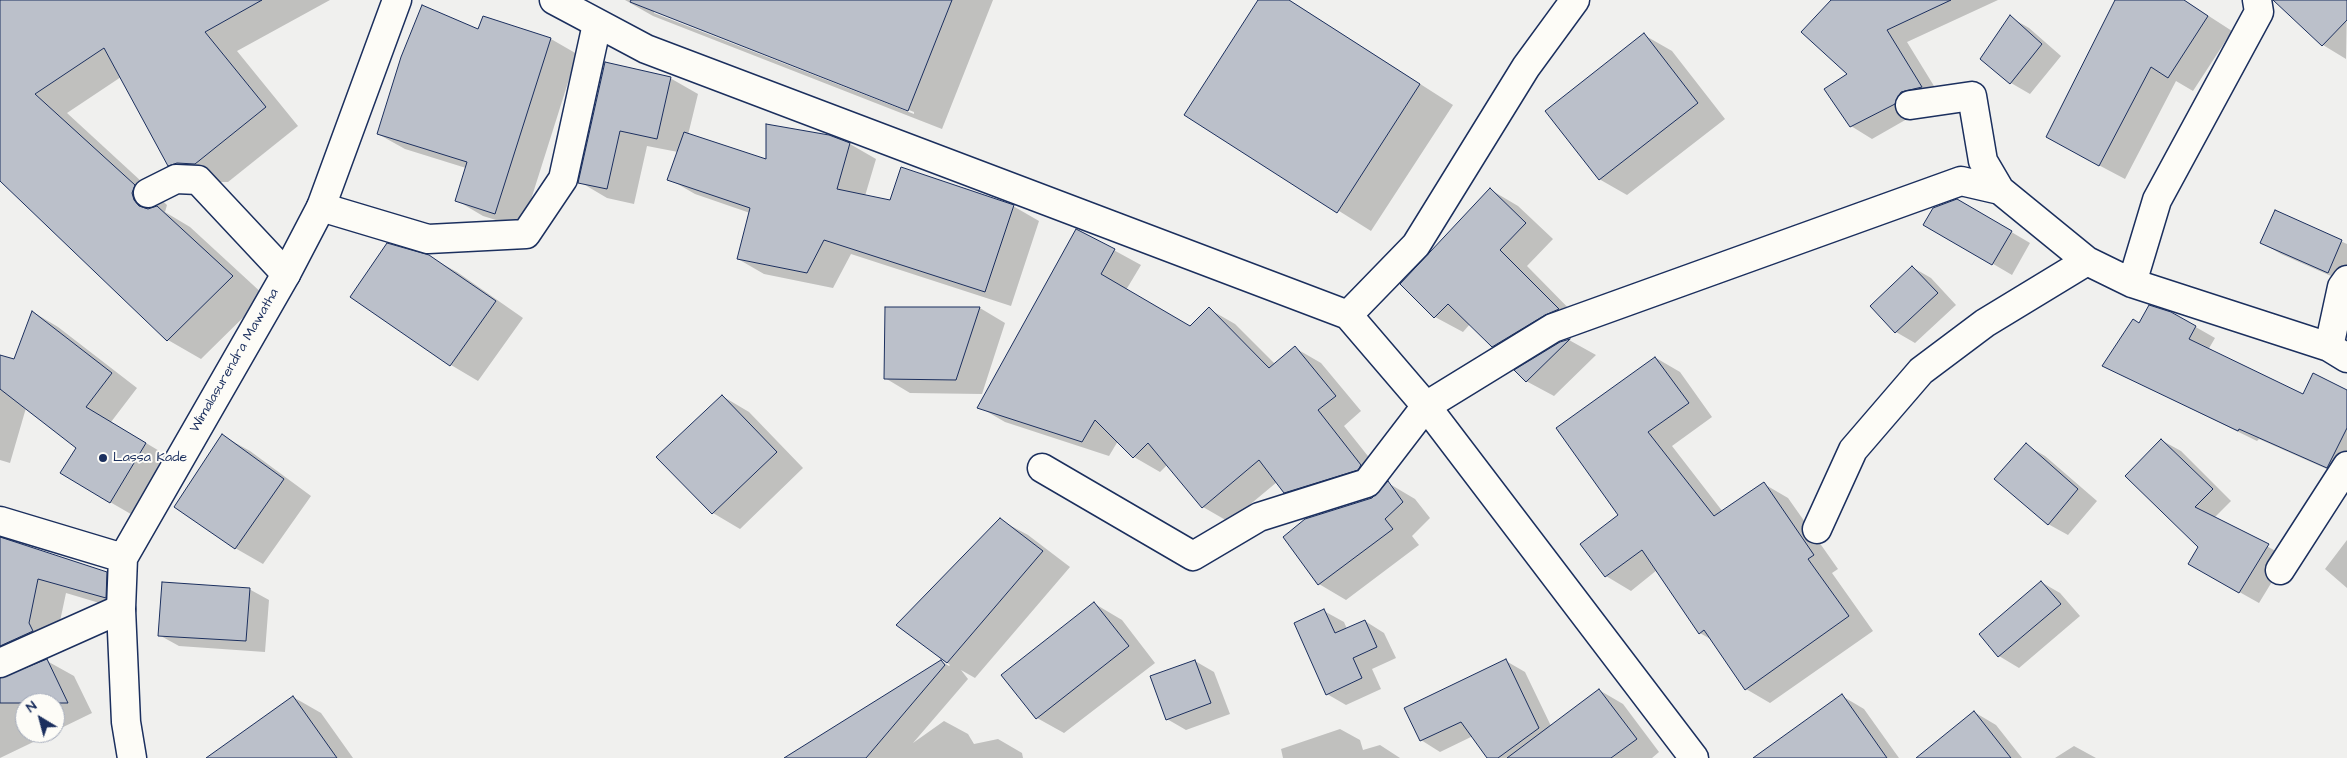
<!DOCTYPE html>
<style>
body{margin:0}
#map{position:relative;width:2347px;height:758px;overflow:hidden;background:#f0f0ee;font-family:"Architects Daughter",sans-serif}
canvas{display:block}
.north{position:absolute;left:15px;top:693px;width:50px;height:50px;box-sizing:border-box;background:#fdfcf7;border:1px solid #a3aaba;border-radius:50%;rotate:323deg;font-size:14px;font-weight:700;line-height:20px;text-align:center;color:#1b2f5e}
.north::after{content:'';display:block;margin:auto;width:18px;height:22px;background:#1b2f5e;clip-path:polygon(50% 0,100% 100%,50% 72%,0 100%)}
</style>
<div id="map">
<canvas width="2347" height="758"></canvas>
<div class="north">N</div>
</div>
<script>
const c = document.querySelector('canvas').getContext('2d');
c.lineJoin = 'round';
function paint(path, color) {
  c.fillStyle = color;
  c.fill(path, 'evenodd');
}
function toPath(rows) {
  const path = new Path2D();
  for (const r of rows) {
    path.moveTo(r[0], r[1]);
    for (let i = 2; i < r.length; i += 2) path.lineTo(r[i], r[i + 1]);
  }
  return path;
}
function stroke(path, color, width, dash) {
  c.strokeStyle = color;
  c.lineWidth = width;
  c.lineCap = dash ? 'butt' : 'round';
  c.setLineDash(dash || []);
  c.stroke(path);
}
function label(font, color, halo, rows, align = 'center') {
  c.font = font + ' "Architects Daughter",sans-serif';
  c.lineWidth = 4;
  c.setLineDash([]);
  c.textBaseline = 'middle';
  c.strokeStyle = halo;
  c.fillStyle = color;
  for (const [text, x, y, turn = 0] of rows) {
    c.save();
    c.translate(x, y);
    c.rotate((+turn || 0) * Math.PI / 180);
    c.textAlign = isNaN(turn) ? turn : align;
    if (halo) c.strokeText(text, 0, 0);
    c.fillText(text, 0, 0);
    c.restore();
  }
}
paint(toPath([
 [0,0,330,0,237,51,298,126,228,182,210,182,202,184,169,165,121,77,67,113,167,205,165,212,190,227,265,296,201,359,168,340,0,179],
 [625,0,993,0,942,129,653,16],
 [654,10,914,112,914,114,654,13],
 [1260,0,1289,0,1453,105,1371,231,1186,115],
 [1833,0,1998,0,1907,42,1942,99,1872,139,1851,126,1849,74],
 [2117,0,2184,0,2232,31,2193,91,2176,81,2125,179,2072,151],
 [2290,0,2347,0,2346,59,2323,45,2283,8],
 [2010,17,2029,28,2061,56,2030,94,2011,83,1981,59],
 [479,31,551,39,577,54,522,228,483,216,456,200,466,168,405,149,378,134],
 [1644,35,1672,51,1725,119,1627,195,1599,179],
 [606,63,670,78,698,94,688,135,767,161,829,136,850,144,876,159,865,196,890,201,1013,206,1039,221,1011,306,851,254,833,288,764,274,738,259,750,213,695,194,669,179,678,152,647,146,634,204,607,198,580,182],
 [1491,190,1518,206,1553,239,1527,266,1585,325,1520,362,1492,346,1470,324,1463,332,1435,317],
 [1957,200,2030,243,2012,275,1925,224],
 [2275,212,2347,244,2347,283,2281,254,2262,243],
 [1077,230,1141,265,1126,290,1190,328,1209,309,1235,324,1275,364,1295,348,1321,363,1361,411,1344,426,1387,480,1384,484,1311,507,1285,492,1277,482,1229,522,1203,507,1167,465,1160,472,1134,457,1118,441,1109,456,1005,422,979,407],
 [428,256,457,272,523,318,478,381,451,365,351,296],
 [1912,267,1931,278,1956,305,1915,343,1896,332],
 [886,308,980,308,1005,323,982,394,910,393,885,378],
 [33,312,58,327,137,388,111,422,171,458,136,517,110,502,77,448,26,408,10,463,0,460,0,357,14,361],
 [2171,313,2215,338,2208,350,2304,395,2347,391,2347,478,2259,439,2257,441,2104,366,2140,325],
 [1569,340,1596,355,1554,396,1526,381,1560,343],
 [1656,358,1680,372,1712,417,1672,446,1723,512,1764,484,1788,498,1838,569,1832,573,1873,631,1770,703,1746,689,1712,640,1700,633,1657,570,1631,591,1606,576,1582,544,1619,516],
 [722,396,749,412,803,468,740,529,713,513,658,457],
 [223,436,250,451,311,496,263,564,235,548],
 [2161,440,2181,451,2231,501,2214,518,2287,557,2259,603,2209,575],
 [2026,445,2045,456,2097,501,2068,535,2048,524],
 [1388,483,1415,499,1430,518,1412,536,1419,545,1346,600,1319,584,1372,499],
 [1000,520,1028,535,1070,567,975,678,961,670,968,679,913,743,944,721,968,734,974,744,998,739,1022,753,1023,758,787,758,941,661,949,666,950,665,898,625],
 [0,539,106,573,134,589,133,613,66,593,56,640,7,651,0,647],
 [2347,540,2347,588,2325,569],
 [2041,582,2060,593,2080,616,2019,668,1999,656,1980,634],
 [249,589,269,600,265,652,179,646,159,635],
 [1095,604,1122,620,1155,663,1064,733,1037,718],
 [1324,611,1344,622,1347,629,1365,621,1384,633,1396,658,1372,669,1381,689,1346,705,1327,694],
 [47,661,74,676,92,713,55,731,55,703,25,703,25,733,52,733,0,758,0,679],
 [1195,661,1214,672,1230,714,1186,730,1167,719],
 [1506,661,1525,672,1551,726,1599,690,1623,704,1659,752,1652,758,1489,758,1473,736,1440,752,1421,740],
 [1842,696,1864,709,1899,758,1765,758],
 [293,697,321,713,353,758,208,758],
 [1974,712,1996,725,2022,758,1918,758],
 [1340,729,1360,740,1363,750,1380,745,1400,758,1283,758,1281,749],
 [2074,746,2096,758,2055,758]
]), '#0003');
const building = toPath([
 [0,0,262,0,205,32,266,107,195,164,177,163,168,166,104,48,35,94,135,185,132,193,134,200,139,206,148,209,157,206,233,276,167,341,0,181,0,0],
 [631,0,952,0,908,111,630,2,631,0],
 [1258,0,1289,0,1420,84,1337,213,1184,115,1258,0],
 [1831,0,1951,0,1887,30,1922,87,1901,92,1895,104,1850,127,1824,89,1847,74,1801,32,1831,0],
 [2115,0,2184,0,2208,16,2168,78,2151,67,2099,166,2046,137,2115,0],
 [2273,0,2347,0,2347,20,2322,46,2273,0],
 [422,5,478,29,483,16,551,38,495,214,455,201,467,162,377,134,401,57,422,5],
 [2010,15,2042,44,2010,84,1980,59,2010,15],
 [1644,33,1698,103,1599,180,1545,111,1644,33],
 [605,62,671,77,657,139,620,131,607,189,578,183,605,62],
 [766,124,829,135,850,143,837,189,890,200,901,167,1014,205,985,292,824,240,807,273,737,259,750,208,667,180,684,132,766,159,766,124],
 [1490,188,1526,223,1500,250,1559,309,1545,315,1492,347,1448,304,1434,318,1400,284,1490,188],
 [1957,199,2012,231,1992,265,1923,225,1933,208,1957,199],
 [2275,210,2342,240,2328,273,2260,243,2275,210],
 [1076,229,1115,249,1101,274,1190,326,1209,307,1269,368,1295,346,1336,396,1318,410,1361,465,1358,470,1284,493,1259,460,1202,508,1148,443,1133,458,1095,420,1082,442,977,408,1076,229],
 [387,243,429,255,496,301,450,366,350,297,387,243],
 [1912,266,1938,293,1895,333,1870,306,1912,266],
 [2149,305,2171,312,2196,326,2189,339,2303,394,2313,373,2347,390,2347,428,2327,468,2239,429,2238,431,2102,366,2133,319,2139,323,2149,305],
 [885,307,980,307,956,380,884,379,885,307],
 [32,311,112,373,86,407,146,443,110,503,60,473,76,448,0,389,0,355,14,359,32,311],
 [1570,339,1526,382,1514,370,1560,342,1570,339],
 [1655,357,1689,403,1648,432,1714,516,1764,482,1814,555,1808,559,1849,616,1745,690,1704,630,1699,634,1642,550,1605,577,1580,544,1618,515,1556,428,1655,357],
 [722,395,777,452,712,514,656,457,722,395],
 [222,434,284,479,235,549,174,507,222,434],
 [2161,439,2213,489,2195,507,2269,544,2239,593,2188,564,2198,547,2125,476,2161,439],
 [2026,443,2078,489,2048,525,1994,479,2026,443],
 [1388,481,1403,502,1385,519,1393,529,1318,585,1283,537,1305,519,1372,498,1388,481],
 [1000,518,1043,551,947,663,896,625,1000,518],
 [0,537,107,572,106,598,38,579,29,623,33,631,0,646,0,537],
 [2041,581,2061,604,1998,657,1979,634,2041,581],
 [162,582,250,588,246,641,158,636,162,582],
 [1094,602,1129,646,1036,719,1001,675,1094,602],
 [1324,609,1335,633,1365,620,1377,647,1353,658,1362,678,1326,695,1294,623,1324,609],
 [47,659,68,703,0,703,0,678,47,659],
 [1506,659,1539,728,1498,758,1487,758,1461,722,1420,741,1404,708,1506,659],
 [941,660,945,665,866,758,784,758,941,660],
 [1195,660,1211,703,1166,720,1150,676,1195,660],
 [1599,689,1637,739,1611,758,1507,758,1599,689],
 [1842,694,1887,758,1753,758,1842,694],
 [293,696,337,758,206,758,293,696],
 [1974,711,2011,758,1916,758,1974,711]
]);
paint(building, '#bbc0ca');
stroke(building, '#1b2f5e', 1);
const minor = toPath([
 [1910,105,1972,96,1983,161,2000,190],
 [148,193,176,179,198,180,286,274],
 [321,207,428,239,526,234,563,179,597,24],
 [2132,283,2157,200,2259,12,2257,0],
 [1348,315,1416,245,1526,67,1575,0],
 [2329,347,2342,287,2347,280],
 [1042,468,1193,556,1259,517,1367,483,1426,406,1553,328,1961,181,2000,190,2087,261,2132,283,2329,347,2347,358],
 [1817,529,1853,450,1921,371,1985,323,2087,261],
 [2280,570,2347,466],
 [0,663,121,609]
]);
const tertiary = toPath([
 [554,0,646,49,1348,315,1426,406,1694,758],
 [0,521,123,558],
 [132,758,126,722,121,609,123,558,286,274,321,207,397,0]
]);
stroke(minor, '#1b2f5e', 31);
stroke(tertiary, '#1b2f5e', 31);
stroke(minor, '#fdfcf7', 28);
stroke(tertiary, '#fdfcf7', 28);
for (const [x, y, r, color] of [
 [103,458,5,"#1b2f5e"]
]) {
  const dot = new Path2D();
  dot.arc(x, y, r, 0, 2 * Math.PI);
  c.fillStyle = color;
  c.fill(dot);
  stroke(dot, '#fdfcf7', 2);
}
label('14px', '#1b2f5e', '#fdfcf7', [
 ["Wimalasurendra Mawatha",235,361,-60]
]);
label('14px', '#1b2f5e', '#fdfcf7', [
 ["Lassa Kade",113,458]
], 'left');
</script>
